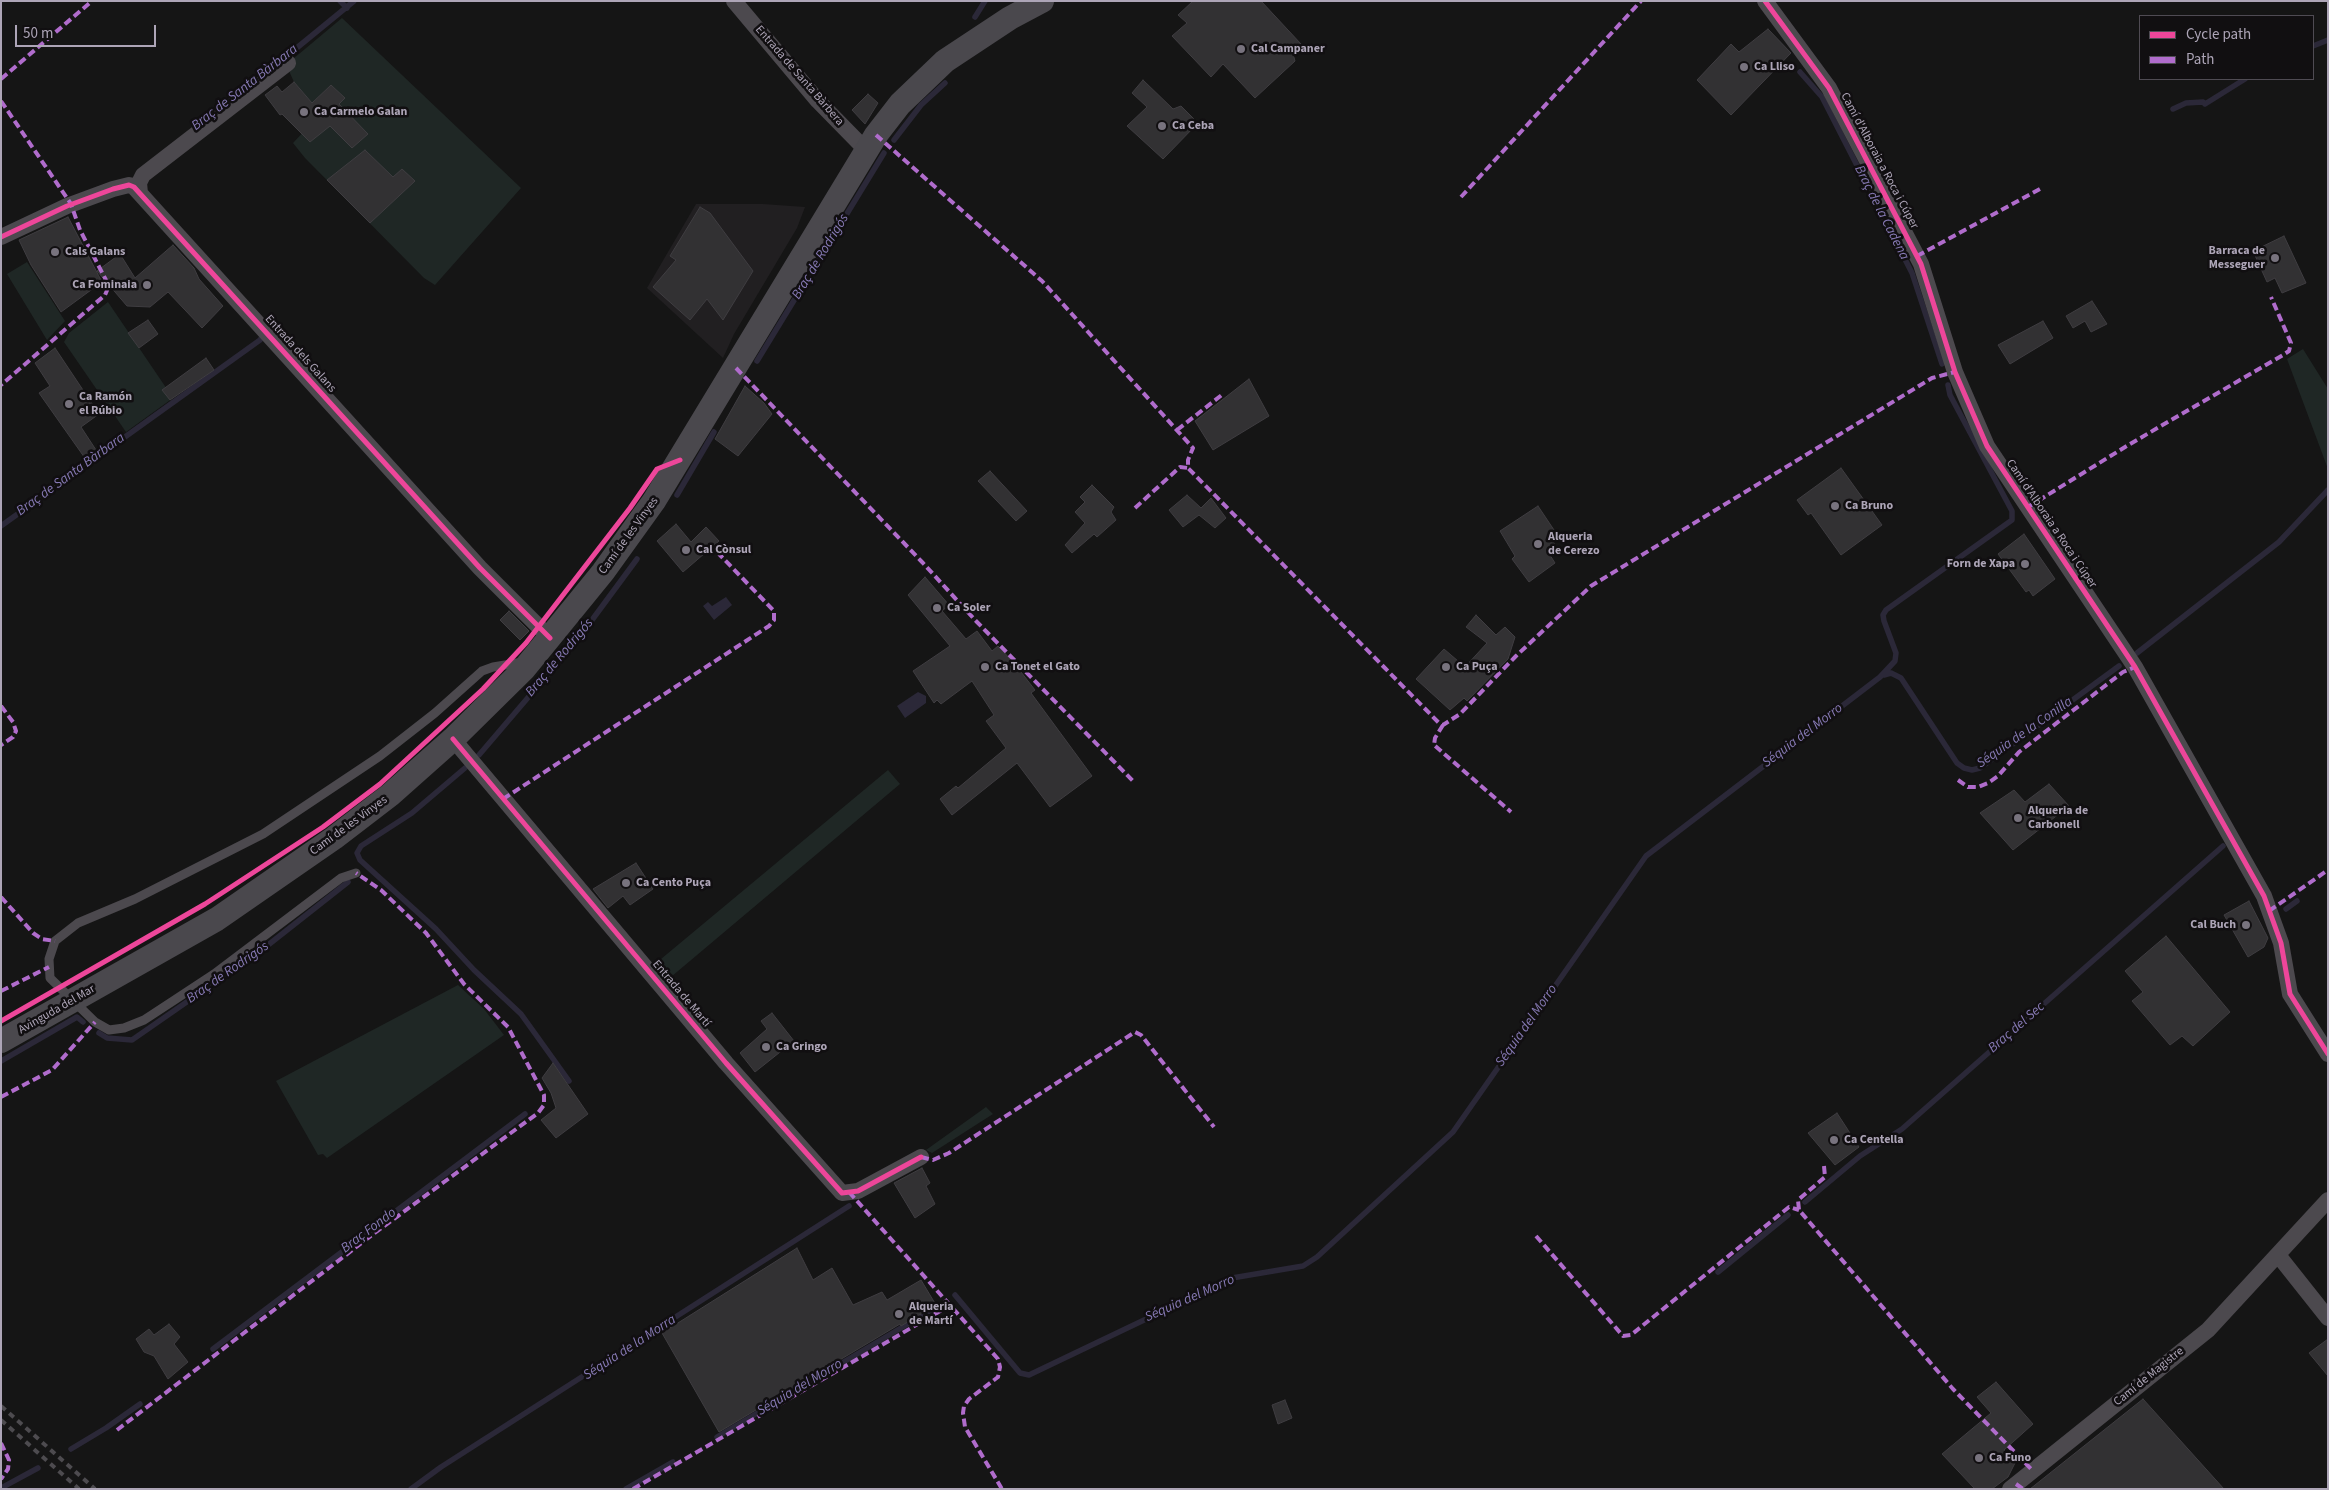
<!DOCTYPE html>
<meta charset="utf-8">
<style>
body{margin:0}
#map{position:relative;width:2329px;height:1490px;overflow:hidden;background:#151515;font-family:"Source Sans 3",sans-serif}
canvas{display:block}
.frame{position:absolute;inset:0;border:2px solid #ada5b7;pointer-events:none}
.legend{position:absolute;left:2139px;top:15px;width:175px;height:65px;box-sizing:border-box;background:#110f11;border:1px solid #4f4b53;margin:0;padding:6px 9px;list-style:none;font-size:15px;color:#ada5b7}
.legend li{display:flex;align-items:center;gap:10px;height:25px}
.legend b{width:25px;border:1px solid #4f4b53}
.scale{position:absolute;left:15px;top:25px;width:141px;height:22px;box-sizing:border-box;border:2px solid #ada5b7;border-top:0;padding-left:6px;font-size:15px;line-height:18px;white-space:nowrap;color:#ada5b7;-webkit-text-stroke:4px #110f11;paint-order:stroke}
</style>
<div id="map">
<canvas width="2329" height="1490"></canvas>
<div class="frame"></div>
<ul class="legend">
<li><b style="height:6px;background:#ed469a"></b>Cycle path</li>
<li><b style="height:6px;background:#b06ccc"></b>Path</li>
</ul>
<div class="scale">50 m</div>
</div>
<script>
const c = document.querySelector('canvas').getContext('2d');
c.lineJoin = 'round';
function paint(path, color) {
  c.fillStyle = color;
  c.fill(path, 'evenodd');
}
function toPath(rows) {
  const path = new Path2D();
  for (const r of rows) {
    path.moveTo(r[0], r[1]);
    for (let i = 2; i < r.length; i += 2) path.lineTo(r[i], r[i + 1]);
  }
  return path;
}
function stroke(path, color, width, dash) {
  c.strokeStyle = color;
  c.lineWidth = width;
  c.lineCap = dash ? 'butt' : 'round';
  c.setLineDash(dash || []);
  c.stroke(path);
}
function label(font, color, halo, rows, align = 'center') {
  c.font = font + ' "Source Sans 3",sans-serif';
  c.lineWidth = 5;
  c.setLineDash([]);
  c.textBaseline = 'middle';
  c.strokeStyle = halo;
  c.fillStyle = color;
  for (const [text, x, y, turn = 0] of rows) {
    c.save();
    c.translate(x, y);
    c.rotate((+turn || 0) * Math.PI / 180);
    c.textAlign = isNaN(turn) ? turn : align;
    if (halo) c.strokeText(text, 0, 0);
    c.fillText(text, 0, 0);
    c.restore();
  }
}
paint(toPath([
 [696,204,763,204,805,207,797,228,734,334,723,358,647,288]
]), '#211f21');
paint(toPath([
 [342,18,521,188,435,285,424,278,305,158,293,143,309,126,331,111,345,98,331,85,312,103,294,82,289,71,293,59],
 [27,262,65,321,47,340,7,274],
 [108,302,173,398,126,432,64,342,69,333],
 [2303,349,2328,389,2328,469,2287,359],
 [888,770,900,784,665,982,655,964],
 [458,985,484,1009,504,1035,327,1158,323,1154,318,1155,276,1081],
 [986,1107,993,1114,932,1153,926,1150]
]), '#1f2725');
paint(toPath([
 [726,597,732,605,714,620,703,606,708,602,712,606],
 [918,692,926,696,926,703,905,718,897,706]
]), '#2b2838');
stroke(toPath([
 [340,1,347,8],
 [975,17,985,1],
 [2313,46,2328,40],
 [282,60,354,1],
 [1800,72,1822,97,1912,273,1942,364],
 [2173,109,2186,103,2203,102,2205,104,2245,79],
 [894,140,921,105,945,83],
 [757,361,884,153],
 [677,495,714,432],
 [1,526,260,340,262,337],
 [2137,653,2279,542,2328,490],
 [1884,675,1891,673,1901,678,1957,763,1964,768,1972,770,1980,768,2119,666],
 [479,755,578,639,637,559],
 [465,768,412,813,361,846,357,853,360,860,436,929,474,970,521,1014,569,1081],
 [2286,909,2297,901],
 [99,1033,107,1038,132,1040,263,949,348,882],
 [1,1061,77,1017,83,1022],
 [1805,1202,1860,1156,1902,1129,2223,846],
 [1718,1272,1788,1215],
 [955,1295,1020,1373,1029,1375,1232,1278,1303,1266,1317,1257,1453,1132,1646,856,1880,677,1895,661,1896,653,1884,621,1883,615,1886,610,2012,520,2012,511,1950,395,1948,385],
 [213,1349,525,1114],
 [717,1437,933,1309],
 [71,1449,106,1428,140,1404],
 [1,1488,38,1468],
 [411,1489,441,1467,849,1206],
 [626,1489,673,1462]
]), '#2b2838', 5.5);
const building = toPath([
 [1193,1,1261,1,1301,44,1293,54,1295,61,1255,98,1223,64,1211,77,1172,36,1187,23,1178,15,1193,1],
 [1768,29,1791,53,1731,115,1697,80,1731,44,1739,52,1768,29],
 [1143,80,1173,109,1181,106,1198,123,1163,159,1127,126,1147,107,1132,93,1143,80],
 [294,82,312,103,331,85,345,98,339,104,368,134,352,148,330,126,310,142,282,114,280,115,265,95,277,86,282,92,294,82],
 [868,94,878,103,865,124,852,110,868,94],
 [365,150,393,177,402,169,415,181,370,223,327,180,365,150],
 [700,207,710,213,753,271,723,320,707,299,690,320,653,287,676,260,670,256,700,207],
 [68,217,102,282,61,312,31,265,19,240,68,217],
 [2284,236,2306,283,2282,293,2275,278,2267,282,2253,251,2284,236],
 [173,245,194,268,199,279,223,306,202,328,168,292,150,307,127,306,97,271,120,254,135,278,173,245],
 [2092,301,2107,324,2091,332,2085,321,2073,328,2066,316,2092,301],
 [148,320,158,334,139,348,128,333,148,320],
 [2043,321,2053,338,2010,364,1998,345,2043,321],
 [55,348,99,414,81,427,98,453,87,461,39,393,50,386,35,363,55,348],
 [206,358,214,370,170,400,162,390,206,358],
 [1249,379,1269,416,1213,450,1195,421,1249,379],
 [745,386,764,403,772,414,738,456,715,439,745,386],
 [1841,468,1882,525,1841,555,1811,513,1808,515,1797,500,1841,468],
 [990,471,1027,511,1016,521,978,481,990,471],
 [1092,485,1114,507,1111,512,1116,520,1097,537,1094,534,1072,553,1065,545,1085,523,1075,512,1085,502,1080,497,1092,485],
 [1187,495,1201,508,1211,498,1226,518,1215,528,1199,515,1183,527,1169,510,1187,495],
 [1538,506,1554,530,1548,534,1556,546,1548,552,1555,563,1529,582,1512,559,1515,556,1500,531,1538,506],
 [676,524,691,542,706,527,719,541,683,572,657,541,676,524],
 [2024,534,2055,579,2033,596,2029,590,2026,592,1998,554,2024,534],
 [925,577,949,605,942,611,966,639,977,631,992,651,998,646,1014,663,1035,690,1031,693,1092,776,1050,807,1017,763,952,815,940,799,956,786,958,788,1006,748,986,721,994,715,972,681,941,704,937,700,934,703,913,671,950,646,908,595,925,577],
 [509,611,529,631,520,640,500,620,509,611],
 [1476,615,1496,635,1505,627,1515,637,1508,659,1467,701,1464,698,1450,710,1416,679,1444,649,1465,667,1487,643,1466,627,1476,615],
 [2049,784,2069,806,2013,850,1980,813,2014,790,2025,802,2049,784],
 [636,863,653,889,630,905,623,896,608,908,593,889,636,863],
 [2249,901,2268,938,2264,947,2248,957,2224,915,2249,901],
 [2166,936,2230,1012,2193,1046,2182,1036,2170,1045,2132,1001,2143,992,2125,971,2166,936],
 [772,1013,794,1041,755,1072,740,1053,767,1029,761,1021,772,1013],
 [553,1063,588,1114,556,1138,541,1120,556,1108,551,1093,542,1078,553,1063],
 [1837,1113,1859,1147,1835,1165,1808,1133,1837,1113],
 [922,1168,930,1183,926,1186,935,1204,915,1218,894,1183,922,1168],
 [797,1248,813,1280,832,1268,853,1305,882,1292,887,1300,921,1280,936,1305,901,1326,900,1324,719,1432,662,1333,797,1248],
 [169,1324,180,1337,174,1344,188,1362,168,1379,154,1356,144,1352,136,1339,149,1329,154,1335,169,1324],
 [2328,1339,2328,1376,2309,1353,2328,1339],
 [1996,1382,2033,1424,2004,1450,2015,1463,2008,1477,1992,1489,1975,1489,1942,1454,1991,1413,1977,1397,1996,1382],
 [2143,1399,2224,1489,2030,1489,2143,1399],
 [1285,1400,1292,1418,1278,1424,1272,1405,1285,1400]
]);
paint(building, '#323133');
stroke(building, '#3f3d41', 1);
stroke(toPath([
 [356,873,341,878,214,974,173,1001,144,1020,124,1028,109,1030,95,1022,50,978,49,959,55,941,78,923,135,899,263,834,380,756,435,713,482,671,493,667,523,662]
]), '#4c494e', 9);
stroke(toPath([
 [734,1,818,101,866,150],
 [1765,1,1829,88,1921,264,1955,372,1987,446,2135,667,2264,896,2281,943,2290,994,2328,1054],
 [140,193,139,183,143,175,288,63],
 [1,237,67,206,113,189,129,185,134,187,480,568,550,638],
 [453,739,726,1063,842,1193,858,1191,921,1157],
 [2278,1255,2328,1318],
 [2010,1489,2208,1330,2328,1200]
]), '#4c494e', 16);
stroke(toPath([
 [1,1041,217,919,334,838,390,795,453,739,524,669,603,572,654,501,876,135,900,104,945,61,1010,18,1042,1]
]), '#4a484d', 24);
stroke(toPath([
 [1,1406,95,1489],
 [1,1420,79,1489]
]), '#4d4b4f', 4, [6, 5]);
stroke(toPath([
 [1,79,92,1],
 [1,101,71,204,80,230,107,282,108,288,105,295,1,385],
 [876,135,1042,281,1193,448,1188,460,1188,468,1439,723,1443,725,1460,714,1516,656,1591,586,1932,378,1955,372],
 [1461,197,1641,1],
 [1917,256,2040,189],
 [736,368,923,563,976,621,1134,782],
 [1177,430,1223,394],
 [2028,507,2130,444,2283,355,2289,351,2291,343,2271,297],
 [1135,508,1180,467,1188,468],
 [1,706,13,722,16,731,13,737,1,745],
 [1443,725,1435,738,1434,745,1511,812],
 [1958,780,1968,787,1978,787,1988,783,1998,776,2019,752,2123,672,2135,667],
 [503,799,769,626,774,620,774,611,719,554],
 [1,897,33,933,42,939,55,941],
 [2269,911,2328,870],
 [1,991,49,967],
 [1,1097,52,1070,95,1022],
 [921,1157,933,1160,949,1153,1135,1032,1141,1035,1214,1127],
 [1824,1166,1825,1177,1798,1200,1799,1210,1953,1389,2033,1471],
 [849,1192,998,1359,1000,1367,998,1377,969,1399,964,1406,963,1413,965,1427,1002,1489],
 [1536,1236,1623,1336,1631,1335,1789,1207,1799,1210],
 [117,1430,372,1235,538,1113,544,1105,544,1095,508,1027,464,984,426,933,381,890,356,873],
 [1,1443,9,1460,8,1469,1,1479],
 [2016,1484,2023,1489],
 [633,1489,949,1306]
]), '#b06ccc', 4, [8, 4]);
stroke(toPath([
 [1765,1,1829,88,1921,264,1955,372,1987,446,2135,667,2264,896,2281,943,2290,994,2328,1054],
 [1,237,67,206,113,189,129,185,134,187,480,568,550,638],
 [453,739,726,1063,842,1193,858,1191,921,1157],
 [1,1021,205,904,323,827,380,784,483,689,526,643,630,508,657,469,680,460]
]), '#ed469a', 5);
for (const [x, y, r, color] of [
 [1241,49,5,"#78737e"],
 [1744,67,5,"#78737e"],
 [304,112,5,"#78737e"],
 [1162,126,5,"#78737e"],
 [55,252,5,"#78737e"],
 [2275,258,5,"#78737e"],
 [147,285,5,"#78737e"],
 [69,404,5,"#78737e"],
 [1835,506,5,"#78737e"],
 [1538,544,5,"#78737e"],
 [686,550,5,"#78737e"],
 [2025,564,5,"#78737e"],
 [937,608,5,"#78737e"],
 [985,667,5,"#78737e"],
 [1446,667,5,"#78737e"],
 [2018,818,5,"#78737e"],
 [626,883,5,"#78737e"],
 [2246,925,5,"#78737e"],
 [766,1047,5,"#78737e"],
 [1834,1140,5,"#78737e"],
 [899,1314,5,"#78737e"],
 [1979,1458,5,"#78737e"]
]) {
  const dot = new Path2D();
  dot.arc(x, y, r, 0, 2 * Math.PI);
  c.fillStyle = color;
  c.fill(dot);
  stroke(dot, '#110f11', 2);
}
label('bold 12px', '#ada5b7', '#110f11', [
 ["Cal Campaner",1251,49],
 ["Ca Lliso",1754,67],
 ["Ca Carmelo Galan",314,112],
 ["Ca Ceba",1172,126],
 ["Barraca de",2265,251,"right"],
 ["Messeguer",2265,265,"right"],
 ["Cals Galans",65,252],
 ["Ca Fominaia",137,285,"right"],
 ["Ca Ramón",79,397],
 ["el Rúbio",79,411],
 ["Ca Bruno",1845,506],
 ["Alqueria",1548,537],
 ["de Cerezo",1548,551],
 ["Cal Cònsul",696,550],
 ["Forn de Xapa",2015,564,"right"],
 ["Ca Soler",947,608],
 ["Ca Tonet el Gato",995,667],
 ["Ca Puça",1456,667],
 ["Alqueria de",2028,811],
 ["Carbonell",2028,825],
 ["Ca Cento Puça",636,883],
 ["Cal Buch",2236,925,"right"],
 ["Ca Gringo",776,1047],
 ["Ca Centella",1844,1140],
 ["Alqueria",909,1307],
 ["de Martí",909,1321],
 ["Ca Funo",1989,1458]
], 'left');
label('12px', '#ada5b7', '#110f11', [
 ["Entrada de Santa Bàrbera",799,76,49],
 ["Camí d'Alboraia a Roca i Cúper",1879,161,62],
 ["Entrada dels Galans",300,354,48],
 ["Camí d'Alboraia a Roca i Cúper",2051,524,56],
 ["Camí de les Vinyes",629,536,-54],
 ["Camí de les Vinyes",349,826,-36],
 ["Entrada de Martí",681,994,50],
 ["Avinguda del Mar",57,1010,-30],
 ["Camí de Magistre",2149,1377,-39]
]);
label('italic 14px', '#877ab5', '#110f11', [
 ["Braç de Santa Bàrbara",245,88,-38],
 ["Braç de la Cadena",1881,213,63],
 ["Braç de Rodrigós",821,257,-59],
 ["Braç de Santa Bàrbara",71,475,-36],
 ["Braç de Rodrigós",560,658,-50],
 ["Séquia de la Conilla",2025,733,-35],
 ["Séquia del Morro",1803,736,-37],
 ["Braç de Rodrigós",228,973,-35],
 ["Séquia del Morro",1527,1026,-55],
 ["Braç del Sec",2017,1028,-41],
 ["Braç Fondo",369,1231,-37],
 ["Séquia del Morro",1190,1299,-24],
 ["Séquia de la Morra",630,1348,-33],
 ["Séquia del Morro",800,1388,-31]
]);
</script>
